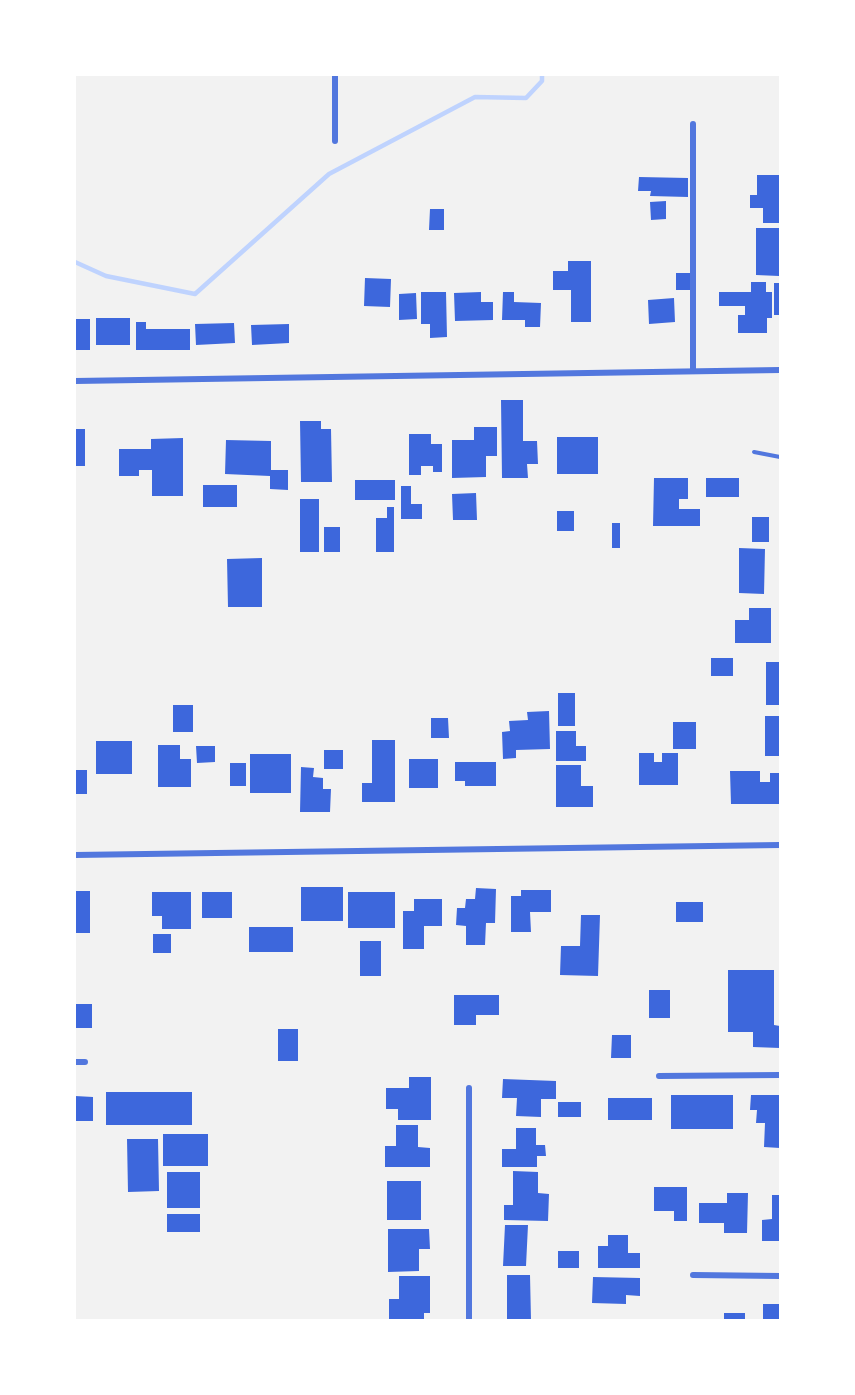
<!DOCTYPE html>
<style>
body{margin:0}
#map{position:relative;width:855px;height:1395px;overflow:hidden;background:#f2f2f2;font-family:"Public Sans",sans-serif}
canvas{display:block}
.frame{position:absolute;inset:0;border:76px solid #fff;pointer-events:none}
</style>
<div id="map">
<canvas width="855" height="1395"></canvas>
<div class="frame"></div>
</div>
<script>
const c = document.querySelector('canvas').getContext('2d');
c.lineJoin = 'round';
function toPath(rows) {
  const path = new Path2D();
  for (const r of rows) {
    path.moveTo(r[0], r[1]);
    for (let i = 2; i < r.length; i += 2) path.lineTo(r[i], r[i + 1]);
  }
  return path;
}
function stroke(path, color, width, dash) {
  c.strokeStyle = color;
  c.lineWidth = width;
  c.lineCap = dash ? 'butt' : 'round';
  c.setLineDash(dash || []);
  c.stroke(path);
}
function paint(path, color) {
  c.fillStyle = color;
  c.fill(path, 'evenodd');
}
stroke(toPath([
 [75,262,106,276,195,294,329,174,475,97,526,98,542,81,542,75]
]), '#bfd3fe', 4.5);
paint(toPath([
 [757,175,780,175,780,223,763,223,763,208,750,208,750,195,757,195],
 [639,177,688,178,688,197,650,196,651,191,638,191],
 [666,201,666,219,651,220,650,202],
 [430,209,444,209,444,230,429,230],
 [756,228,780,228,779,276,756,275],
 [568,261,591,261,591,322,571,322,571,290,553,290,553,271,568,271],
 [676,273,692,273,691,290,676,290],
 [365,278,391,279,390,307,364,306],
 [751,282,766,282,766,292,772,292,772,318,767,318,767,333,738,333,738,315,745,315,745,306,719,306,719,292,751,292],
 [774,283,780,283,780,315,774,315],
 [421,292,446,292,447,337,430,338,430,324,421,324],
 [481,292,481,302,493,302,493,320,455,321,454,293],
 [503,292,514,292,514,302,541,303,540,327,525,327,525,320,502,320],
 [416,293,417,319,399,320,399,294],
 [674,298,675,322,649,324,648,300],
 [96,318,130,318,130,345,96,345],
 [75,319,90,319,90,350,75,350],
 [136,322,146,322,146,329,190,329,190,350,136,350],
 [234,323,235,343,196,345,195,324],
 [289,324,289,343,252,345,251,325],
 [501,400,523,400,523,441,537,441,538,464,527,464,528,478,502,478],
 [300,421,321,421,321,429,331,429,332,482,301,482],
 [474,427,497,427,497,456,486,456,486,477,452,478,452,440,474,440],
 [75,429,85,429,85,466,75,466],
 [409,434,431,434,431,444,442,444,442,472,433,472,433,466,421,466,421,475,409,475],
 [557,437,598,437,598,474,557,474],
 [183,438,183,496,152,496,152,470,139,470,139,476,119,476,119,449,151,449,151,439],
 [226,440,271,441,271,470,288,470,288,490,270,489,270,476,225,474],
 [654,478,688,478,688,499,679,499,679,509,700,509,700,526,653,526],
 [706,478,739,478,739,497,706,497],
 [355,480,395,480,395,500,355,500],
 [203,485,237,485,237,507,203,507],
 [401,486,411,486,411,504,422,504,422,519,401,519],
 [476,493,477,520,453,520,452,494],
 [300,499,319,499,319,552,300,552],
 [387,507,394,507,394,552,376,552,376,518,387,518],
 [557,511,574,511,574,531,557,531],
 [752,517,769,517,769,542,752,542],
 [612,523,620,523,620,548,612,548],
 [324,527,340,527,340,552,324,552],
 [739,548,765,549,764,594,739,593],
 [262,558,262,607,228,607,227,559],
 [749,608,771,608,771,643,735,643,735,620,749,620],
 [711,658,733,658,733,676,711,676],
 [766,662,780,662,780,705,766,705],
 [558,693,575,693,575,726,558,726],
 [173,705,193,705,193,732,173,732],
 [549,711,550,749,516,750,516,758,503,759,502,732,510,731,509,721,528,720,527,712],
 [765,716,780,716,780,756,765,756],
 [431,718,448,718,449,738,431,738],
 [673,722,696,722,696,749,673,749],
 [556,731,576,731,576,746,586,746,586,761,556,761],
 [372,740,395,740,395,802,362,802,362,783,372,783],
 [96,741,132,741,132,774,96,774],
 [158,745,180,745,180,759,191,759,191,787,158,787],
 [196,746,215,746,215,762,197,763],
 [324,750,343,750,343,769,324,769],
 [639,753,654,753,654,762,662,762,662,753,678,753,678,785,639,785],
 [250,754,291,754,291,793,250,793],
 [409,759,438,759,438,788,409,788],
 [455,762,496,762,496,786,465,786,465,781,455,781],
 [230,763,246,763,246,786,230,786],
 [556,765,581,765,581,786,593,786,593,807,556,807],
 [301,767,314,768,313,777,323,778,323,789,331,789,330,812,300,812],
 [75,770,87,770,87,794,75,794],
 [730,771,760,771,760,782,770,782,770,773,780,773,780,804,731,804],
 [301,887,343,887,343,921,301,921],
 [476,888,496,889,495,923,486,923,485,945,466,945,466,926,456,925,457,908,465,908,466,899,475,899],
 [521,890,551,890,551,912,530,912,531,932,511,932,511,896,521,896],
 [75,891,90,891,90,933,75,933],
 [152,892,191,892,191,929,162,929,162,916,152,916],
 [202,892,232,892,232,918,202,918],
 [348,892,395,892,395,928,348,928],
 [414,899,442,899,442,926,424,926,424,949,403,949,403,911,414,911],
 [676,902,703,902,703,922,676,922],
 [581,915,600,915,598,976,560,975,561,946,580,946],
 [249,927,293,927,293,952,249,952],
 [153,934,171,934,171,953,153,953],
 [360,941,381,941,381,976,360,976],
 [728,970,774,970,774,1025,780,1026,780,1048,753,1047,753,1032,728,1032],
 [649,990,670,990,670,1018,649,1018],
 [454,995,499,995,499,1015,476,1015,476,1025,454,1025],
 [75,1004,92,1004,92,1028,75,1028],
 [278,1029,298,1029,298,1061,278,1061],
 [612,1035,631,1035,631,1058,611,1058],
 [409,1077,431,1077,431,1120,398,1120,398,1109,386,1109,386,1088,409,1088],
 [503,1079,556,1081,556,1099,541,1099,541,1117,516,1116,517,1098,502,1098],
 [106,1092,192,1092,192,1125,106,1125],
 [671,1095,733,1095,733,1129,671,1129],
 [751,1095,780,1095,780,1148,764,1147,765,1123,756,1123,757,1110,750,1110],
 [75,1096,93,1097,93,1121,75,1121],
 [608,1098,652,1098,652,1120,608,1120],
 [558,1102,581,1102,581,1117,558,1117],
 [396,1125,418,1125,418,1147,430,1148,430,1167,385,1167,385,1146,396,1146],
 [516,1128,536,1128,536,1145,545,1145,546,1156,537,1156,537,1167,502,1167,502,1149,516,1149],
 [163,1134,208,1134,208,1166,163,1166],
 [127,1139,158,1139,159,1191,128,1192],
 [513,1171,538,1172,538,1193,549,1194,548,1221,504,1220,504,1205,513,1205],
 [167,1172,200,1172,200,1208,167,1208],
 [387,1181,421,1181,421,1220,387,1220],
 [654,1187,687,1187,687,1221,674,1221,674,1211,654,1211],
 [727,1193,748,1193,747,1233,724,1233,724,1223,699,1223,699,1203,727,1203],
 [772,1195,780,1195,780,1241,762,1241,762,1220,772,1219],
 [167,1214,200,1214,200,1232,167,1232],
 [505,1225,528,1225,526,1266,503,1266],
 [388,1229,429,1229,430,1249,419,1249,419,1271,388,1272],
 [608,1235,628,1235,628,1253,640,1253,640,1268,598,1268,598,1246,608,1246],
 [558,1251,579,1251,579,1268,558,1268],
 [507,1275,530,1275,531,1320,507,1320],
 [399,1276,430,1276,430,1313,424,1313,424,1320,389,1320,389,1299,399,1299],
 [593,1277,640,1278,640,1296,626,1295,626,1304,592,1303],
 [763,1304,780,1304,780,1320,763,1320],
 [724,1313,745,1313,745,1320,724,1320]
]), '#3d67dc');
stroke(toPath([
 [754,452,780,457]
]), '#5277de', 4);
stroke(toPath([
 [335,75,335,141],
 [693,124,693,371],
 [75,381,780,370],
 [75,855,780,845],
 [75,1062,85,1062],
 [659,1076,780,1075],
 [693,1275,780,1276],
 [469,1320,469,1088]
]), '#5277de', 6);
</script>
